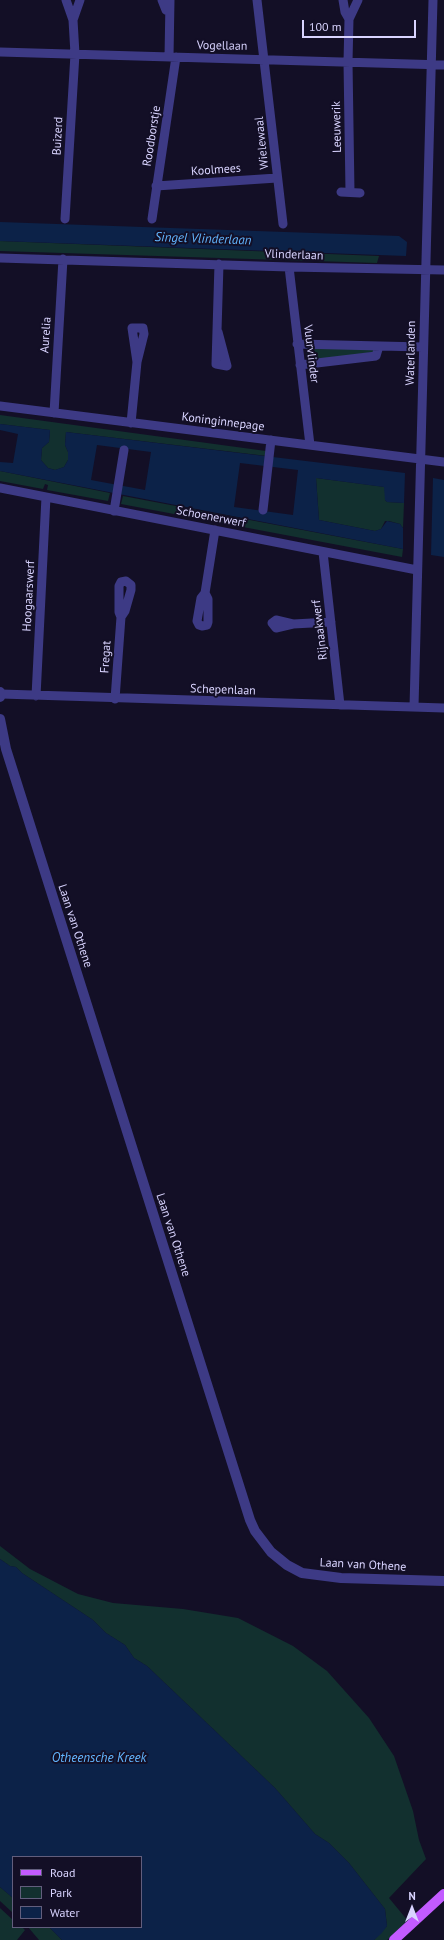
<!DOCTYPE html>
<style>
body{margin:0}
#map{position:relative;width:444px;height:1940px;overflow:hidden;background:#130f26;font-family:"PT Sans",sans-serif}
canvas{display:block}
.legend{position:absolute;left:12px;top:1856px;width:130px;height:72px;box-sizing:border-box;background:#130f26;border:1px solid #625e7d;margin:0;padding:5px 7px;list-style:none;font-size:12px;color:#d9d4ff}
.legend li{display:flex;align-items:center;gap:8px;height:20px}
.legend b{width:20px;border:1px solid #625e7d}
.north{position:absolute;left:392px;top:1888px;width:40px;height:40px;-webkit-text-stroke:3px #130f26;paint-order:stroke;rotate:0deg;font-size:11px;font-weight:700;line-height:16px;text-align:center;color:#d9d4ff}
.north::after{content:'';display:block;margin:auto;width:14px;height:18px;background:#d9d4ff;clip-path:polygon(50% 0,100% 100%,50% 72%,0 100%)}
.scale{position:absolute;left:302px;top:20px;width:114px;height:18px;box-sizing:border-box;border:2px solid #d9d4ff;border-top:0;padding-left:5px;font-size:12px;line-height:14px;white-space:nowrap;color:#d9d4ff;-webkit-text-stroke:3px #130f26;paint-order:stroke}
</style>
<div id="map">
<canvas width="444" height="1940"></canvas>
<ul class="legend">
<li><b style="height:5px;background:#c25bff"></b>Road</li>
<li><b style="height:11px;background:#12302f"></b>Park</li>
<li><b style="height:11px;background:#0c2248"></b>Water</li>
</ul>
<div class="north">N</div>
<div class="scale">100 m</div>
</div>
<script>
const c = document.querySelector('canvas').getContext('2d');
c.lineJoin = 'round';
function paint(path, color) {
  c.fillStyle = color;
  c.fill(path, 'evenodd');
}
function toPath(rows) {
  const path = new Path2D();
  for (const r of rows) {
    path.moveTo(r[0], r[1]);
    for (let i = 2; i < r.length; i += 2) path.lineTo(r[i], r[i + 1]);
  }
  return path;
}
function stroke(path, color, width, dash) {
  c.strokeStyle = color;
  c.lineWidth = width;
  c.lineCap = dash ? 'butt' : 'round';
  c.setLineDash(dash || []);
  c.stroke(path);
}
function label(font, color, halo, rows, align = 'center') {
  c.font = font + ' "PT Sans",sans-serif';
  c.lineWidth = 4;
  c.setLineDash([]);
  c.textBaseline = 'middle';
  c.strokeStyle = halo;
  c.fillStyle = color;
  for (const [text, x, y, turn = 0] of rows) {
    c.save();
    c.translate(x, y);
    c.rotate((+turn || 0) * Math.PI / 180);
    c.textAlign = isNaN(turn) ? turn : align;
    if (halo) c.strokeText(text, 0, 0);
    c.fillText(text, 0, 0);
    c.restore();
  }
}
paint(toPath([
 [0,241,379,256,377,263,0,251],
 [306,347,374,349,375,352,307,361],
 [0,415,266,451,267,456,66,432,65,445,68,452,68,460,64,467,55,470,48,468,41,460,42,448,49,442,50,430,0,424],
 [0,471,110,493,108,501,47,490,48,485,45,484,43,489,0,481],
 [316,478,385,487,385,500,387,502,404,503,403,528,400,524,389,521,385,521,381,529,375,531,319,520],
 [123,496,403,549,402,557,121,504],
 [0,1546,30,1569,78,1594,113,1603,183,1609,238,1618,293,1646,327,1671,369,1718,394,1756,413,1811,419,1840,426,1859,389,1898,408,1921,387,1940,374,1940,387,1926,385,1909,349,1863,329,1843,315,1834,275,1788,147,1666,134,1658,125,1645,106,1633,93,1620,22,1573,16,1567,10,1566,0,1559],
 [0,1887,13,1898,13,1913,0,1901],
 [0,1908,13,1920,13,1927,22,1927,25,1930,17,1940,0,1940],
 [28,1927,49,1927,62,1940,39,1940]
]), '#12302f');
paint(toPath([
 [0,222,399,236,407,242,406,256,0,241],
 [0,424,50,430,49,442,42,448,41,460,48,468,55,470,64,467,68,460,68,452,65,445,66,432,405,473,404,503,387,502,385,500,384,487,316,478,319,520,375,531,381,529,387,521,400,524,403,528,403,549,0,471,0,462,13,463,18,434,0,430],
 [97,445,151,452,145,490,91,480],
 [240,463,298,470,293,515,234,507],
 [433,478,444,480,444,557,431,555],
 [0,1559,10,1566,16,1567,22,1573,93,1620,106,1633,125,1645,134,1658,147,1666,275,1788,315,1834,329,1843,349,1863,385,1909,387,1926,381,1934,374,1940,62,1940,49,1927,141,1927,141,1857,13,1857,13,1898,0,1887]
]), '#0c2248');
stroke(toPath([
 [66,0,73,20],
 [162,0,166,10,169,10],
 [257,0,283,224],
 [343,0,345,12,349,19,348,62,350,192],
 [349,19,358,0],
 [0,52,444,65],
 [169,57,170,0],
 [156,186,277,178],
 [341,192,360,193],
 [65,219,75,54,73,20,80,0],
 [152,219,176,57],
 [0,258,289,267,444,270],
 [289,267,310,445],
 [218,332,227,366,216,364,219,264],
 [297,344,423,347],
 [300,365,376,356,379,346],
 [0,406,444,462],
 [54,413,63,259],
 [131,423,137,362,144,334,143,328,132,328,137,362],
 [0,488,417,570],
 [263,510,271,440],
 [114,511,124,450],
 [323,552,340,705],
 [205,593,208,599,208,622,207,625,202,626,199,625,197,621,201,598,205,593,215,530],
 [293,624,276,628,272,623,276,620,293,624,331,622],
 [1,694,444,708],
 [36,696,46,497],
 [115,699,121,617,119,612,119,586,121,582,126,581,131,585,131,590,125,611,121,617],
 [414,707,433,0]
]), '#3d3a85', 9);
stroke(toPath([
 [0,692,0,697],
 [0,719,6,749,250,1520,255,1531,271,1552,287,1565,302,1573,341,1578,444,1581]
]), '#3d3a85', 10);
stroke(toPath([
 [394,1940,444,1894]
]), '#c25bff', 10);
label('12px', '#d9d4ff', '#130f26', [
 ["Vogellaan",222,46,1],
 ["Leeuwerik",337,127,-91],
 ["Buizerd",58,136,-87],
 ["Roodborstje",152,136,-81],
 ["Wielewaal",262,143,-96],
 ["Koolmees",216,170,-4],
 ["Vlinderlaan",294,255,2],
 ["Aurelia",46,335,-86],
 ["Waterlanden",411,353,-89],
 ["Vuurvlinder",311,354,83],
 ["Koninginnepage",223,422,7],
 ["Schoenerwerf",211,517,11],
 ["Hoogaarswerf",29,596,-87],
 ["Rijnaakwerf",320,630,-97],
 ["Fregat",106,657,-86],
 ["Schepenlaan",223,690,2],
 ["Laan van Othene",75,926,72],
 ["Laan van Othene",173,1235,72],
 ["Laan van Othene",363,1565,3]
]);
label('italic 13px', '#62b6ff', '#130f26', [
 ["Singel Vlinderlaan",203,239,2],
 ["Otheensche Kreek",99,1758]
]);
</script>
